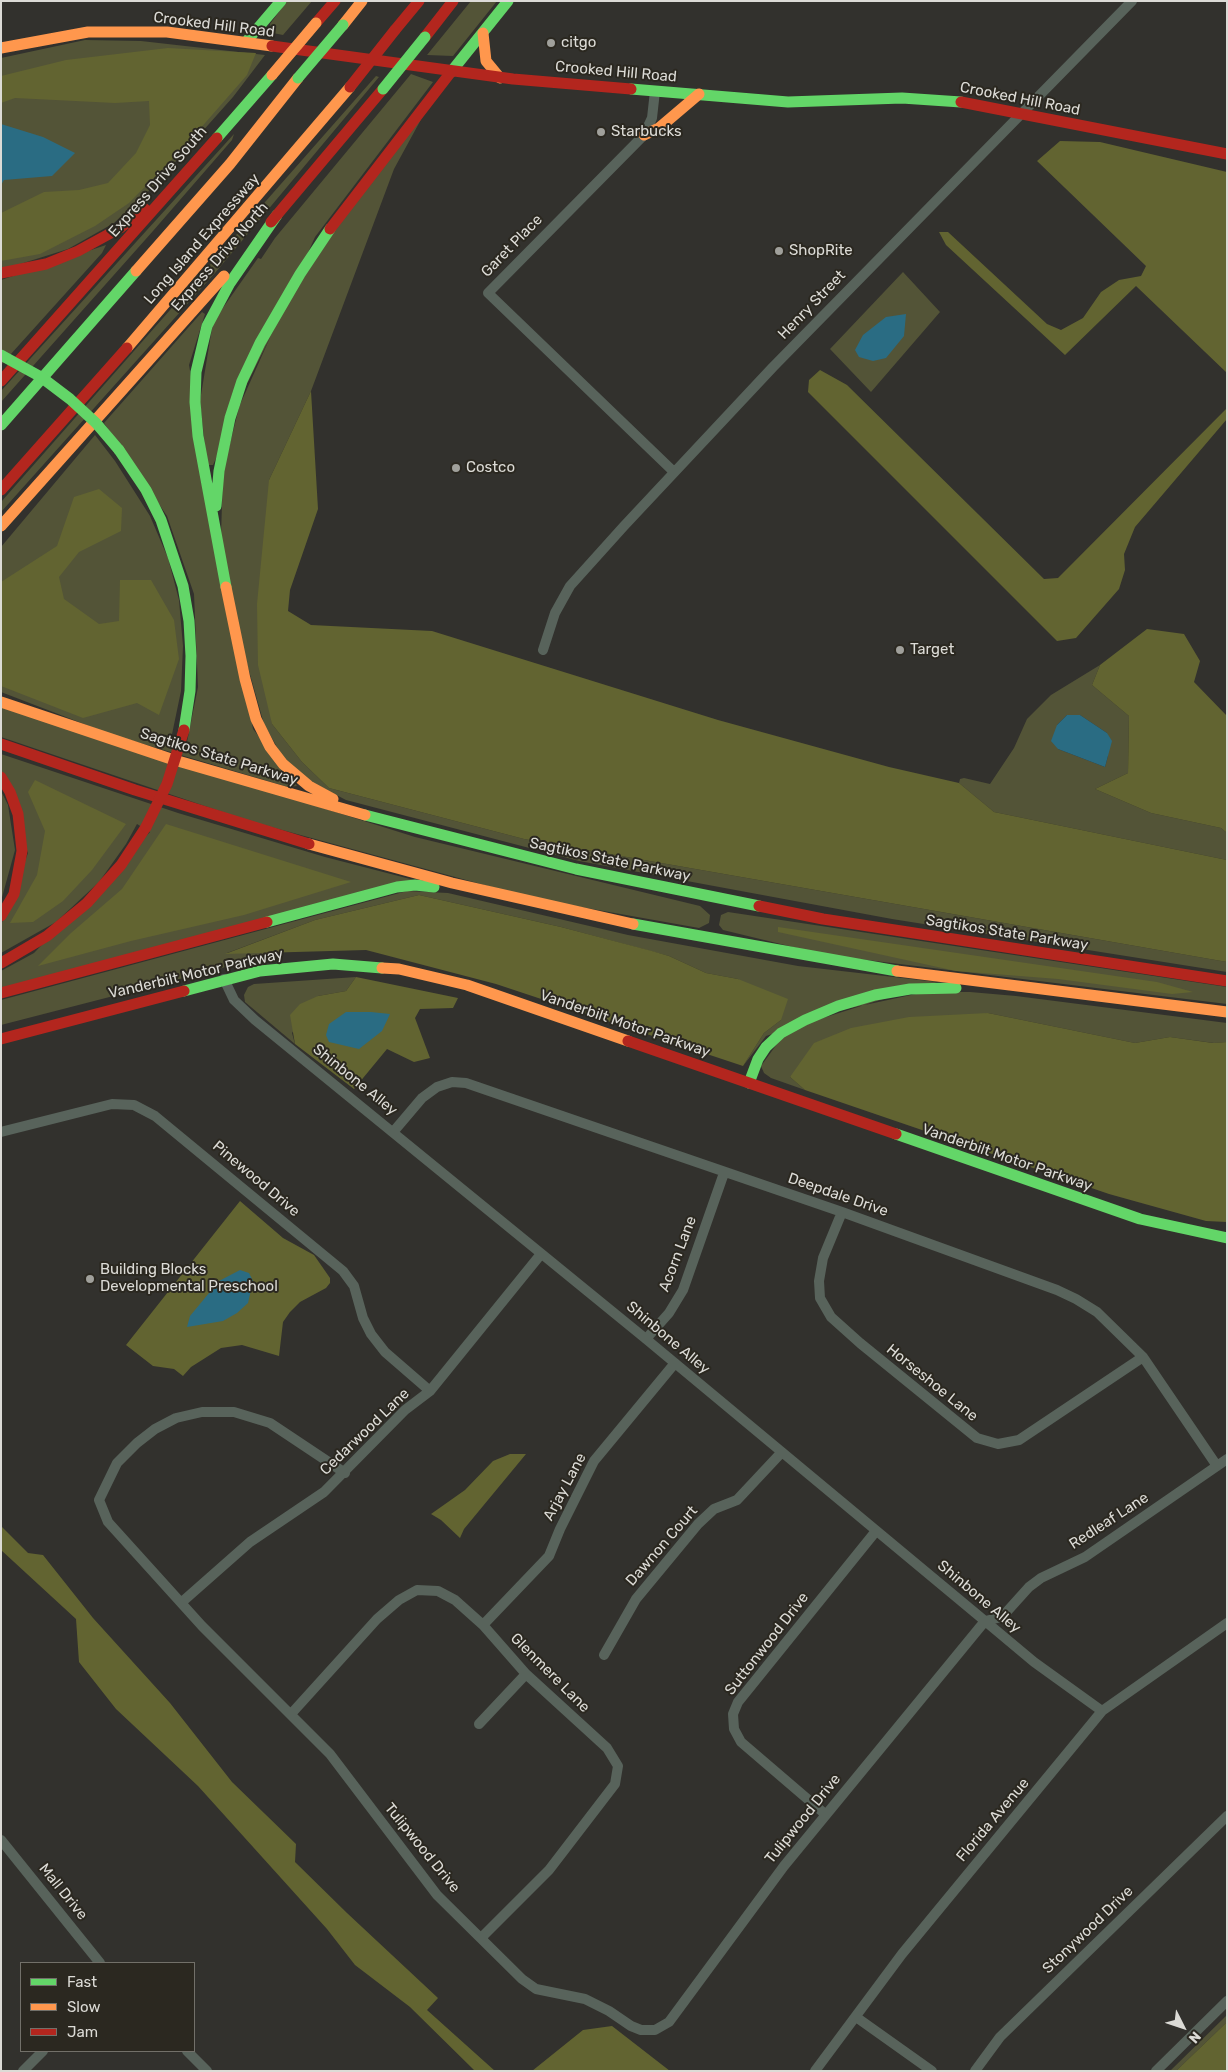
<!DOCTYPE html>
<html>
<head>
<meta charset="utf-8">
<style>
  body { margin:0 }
  #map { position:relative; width:1228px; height:2072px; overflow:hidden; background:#32312d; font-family:Rubik,sans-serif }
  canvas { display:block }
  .frame { position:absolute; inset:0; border:2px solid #dcdbd6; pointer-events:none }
  .legend { position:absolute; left:20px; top:1962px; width:175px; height:90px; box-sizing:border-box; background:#2b2820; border:1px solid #727069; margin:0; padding:6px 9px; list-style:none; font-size:15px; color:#dcdbd6 }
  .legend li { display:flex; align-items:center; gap:10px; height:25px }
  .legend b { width:25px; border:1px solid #727069 }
  .north { position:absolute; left:1158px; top:2002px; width:50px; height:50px; -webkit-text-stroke:4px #2b2820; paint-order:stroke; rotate:131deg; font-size:14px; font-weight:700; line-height:20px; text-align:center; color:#dcdbd6 }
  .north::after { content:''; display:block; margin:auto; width:18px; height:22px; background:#dcdbd6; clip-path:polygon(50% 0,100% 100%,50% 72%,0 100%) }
</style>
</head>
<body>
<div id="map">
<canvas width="1228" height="2072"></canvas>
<div class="frame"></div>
<ul class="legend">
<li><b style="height:6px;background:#63d668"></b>Fast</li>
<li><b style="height:6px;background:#ff974d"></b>Slow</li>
<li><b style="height:6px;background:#b3261e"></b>Jam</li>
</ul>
<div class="north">N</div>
</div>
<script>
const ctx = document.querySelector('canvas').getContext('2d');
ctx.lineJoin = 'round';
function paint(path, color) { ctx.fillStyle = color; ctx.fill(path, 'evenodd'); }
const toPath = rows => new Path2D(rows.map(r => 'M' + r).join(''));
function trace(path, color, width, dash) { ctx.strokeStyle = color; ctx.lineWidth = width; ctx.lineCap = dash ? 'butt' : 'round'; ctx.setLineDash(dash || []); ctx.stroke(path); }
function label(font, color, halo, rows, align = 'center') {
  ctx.font = font + ' Rubik,sans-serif'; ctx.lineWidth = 4; ctx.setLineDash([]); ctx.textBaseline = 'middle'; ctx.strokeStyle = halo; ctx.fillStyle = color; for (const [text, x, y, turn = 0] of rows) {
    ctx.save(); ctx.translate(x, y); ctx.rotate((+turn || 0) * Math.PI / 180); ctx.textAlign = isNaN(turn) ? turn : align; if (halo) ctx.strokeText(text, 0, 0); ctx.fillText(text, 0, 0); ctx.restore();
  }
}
const green = toPath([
  [287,1,312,1,283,35,273,33,270,24],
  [471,1,497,1,453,56,427,55],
  [85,40,141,41,265,55,233,97,152,188,114,223,68,249,1,270,1,58],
  [411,74,433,82,315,237,213,465,207,465,200,401,213,322,258,258,261,259,275,238],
  [376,76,379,77,215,273,1,512,1,502],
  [424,114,394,169,311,391,269,480,272,724,302,762,329,788,524,839,1227,962,1227,972,892,919,579,861,346,800,313,783,286,763,264,724,238,632,221,536,223,471,243,392,289,299,356,199],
  [234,134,232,140,153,231,1,402,1,391],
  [106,245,102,253,1,365,1,280],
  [903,272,940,312,871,392,830,349],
  [202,312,205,314,189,365,253,729,297,786,288,787,110,734,1,692,1,547,95,435,115,461,150,516,168,558,179,600,183,646,181,691,171,739,187,742,198,687,194,594,167,516,104,423],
  [1100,665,1092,685,1129,716,1128,773,1095,789,1151,813,1221,828,1227,833,1227,860,994,812,959,783,960,779,964,778,990,784,1014,748,1027,719,1051,695],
  [1067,715,1080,715,1107,733,1108,756,1105,767,1058,749,1057,725],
  [1,707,415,837,700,906,710,915,709,923,699,928,536,899,249,821,1,737],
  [1,754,178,813,325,857,418,881,1,988,1,971,34,953,150,832,137,824,126,844,99,882,56,922,1,953,1,925,28,853,1,775],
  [1,791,8,805,15,850,1,901],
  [407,891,448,893,628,935,798,966,937,982,766,1036,743,1066,764,1033,781,1020,738,979,706,973,669,956,561,927,419,895,315,920,227,953,284,952,1,1025,1,1000],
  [728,912,1227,987,1227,1004,826,955,723,930,719,925,721,915],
  [356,977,346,991,318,996,292,1033,295,1044,245,1002,244,995,248,987,254,984],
  [925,992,970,992,1016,996,1227,1023,1227,1042,1214,1043,1170,1037,1135,1043,988,1013,790,1077,805,1090,771,1078,764,1073,761,1066,782,1037,832,1012],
  [1227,2015,1227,2022,1176,2071,1170,2071]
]);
const forest = toPath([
  [168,48,256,53,247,75,185,146,129,203,95,226,40,254,1,261,1,213,44,192,79,190,108,183,136,153,150,125,149,101,115,103,15,98,1,103,1,76,66,60],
  [1060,141,1100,142,1227,172,1227,373,1136,286,1065,355,946,245,939,232,948,232,1047,324,1061,330,1083,318,1101,292,1119,280,1141,276,1146,266,1037,161],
  [820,370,847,385,1044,579,1058,578,1227,408,1227,419,1135,527,1124,554,1125,570,1119,589,1076,638,1057,641,808,392,809,380],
  [311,391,318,509,290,590,288,611,311,625,432,631,718,720,889,767,959,783,994,812,1227,860,1227,962,524,839,329,788,302,762,272,724,258,665,257,604,269,480],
  [99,489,122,508,121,531,79,552,59,577,64,599,99,624,119,621,120,580,151,580,174,620,179,659,159,715,137,703,83,718,1,686,1,582,57,546,74,497],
  [1147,629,1184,634,1200,661,1194,682,1227,716,1227,833,1221,828,1151,813,1095,789,1128,773,1129,716,1092,685,1100,665],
  [35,780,126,824,92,870,63,901,33,922,10,923,37,875,45,831,28,792],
  [166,824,351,882,244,915,131,941,38,966,71,933,122,889],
  [419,895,561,927,652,951,669,956,706,973,738,979,788,999,781,1020,764,1033,743,1066,496,984,366,950,225,954,315,920],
  [778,927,1157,982,1193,992,1172,994,1058,979,956,971,778,932],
  [356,977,458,998,453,1008,420,1009,415,1018,430,1058,414,1062,387,1049,354,1089,295,1044,290,1015,300,1004,318,996,346,991],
  [988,1013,1135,1043,1170,1037,1213,1043,1227,1042,1227,1222,1206,1221,1109,1194,805,1090,790,1077,814,1043,851,1028,909,1017],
  [240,1201,283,1238,314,1255,330,1278,330,1283,326,1288,300,1302,290,1312,283,1322,279,1356,242,1345,221,1348,191,1367,183,1376,174,1369,153,1366,126,1345],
  [510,1454,526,1454,464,1529,460,1538,441,1520,431,1514,465,1490,493,1461],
  [1,1526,28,1553,43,1555,93,1618,170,1703,232,1782,296,1844,295,1862,347,1913,438,1998,427,2010,495,2071,475,2071,410,2007,355,1965,327,1929,198,1786,116,1709,79,1662,76,1619,1,1550],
  [1227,2022,1227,2071,1176,2071],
  [612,2026,670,2071,532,2071,583,2030]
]);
const water = toPath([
  [1,124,43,137,75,153,52,176,4,180,1,185],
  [906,314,904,336,886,358,873,361,859,357,855,350,863,335,886,317],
  [1067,715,1080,715,1107,733,1112,741,1105,767,1058,749,1051,741,1057,725],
  [346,1012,371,1012,390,1014,382,1031,359,1049,329,1042,326,1035,329,1024],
  [240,1270,249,1273,253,1281,248,1303,237,1313,223,1321,187,1327,190,1316,219,1281]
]);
const street = toPath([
  [655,91,652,118,644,135,488,293,674,472],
  [543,650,555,613,570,586,624,526,773,367,1132,1],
  [224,979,234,1000,255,1020,646,1339,985,1621,1034,1662,1102,1711],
  [394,1131,422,1098,437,1087,452,1082,466,1083,842,1212,1057,1290,1076,1299,1097,1312,1143,1357,1217,1466],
  [1,1132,112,1104,134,1105,155,1116,343,1271,354,1286,363,1318,371,1334,385,1352,430,1391],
  [842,1212,823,1258,819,1281,820,1298,831,1317,860,1343,977,1438,998,1444,1019,1440,1143,1357],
  [646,1339,669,1313,683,1290,724,1173],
  [345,1473,270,1423,234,1412,202,1412,176,1418,155,1429,137,1443,117,1463,99,1500,108,1522,202,1626,330,1754,437,1895,522,1979,536,1989,585,1999,609,2011,631,2026,641,2030,655,2030,669,2022,784,1866,985,1621,1002,1617,1029,1587,1041,1578,1085,1557,1227,1459],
  [182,1602,250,1542,324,1492,405,1410,430,1391,541,1254],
  [483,1625,549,1556,560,1529,594,1461,675,1363],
  [604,1655,636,1599,698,1524,714,1509,737,1500,781,1453],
  [291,1714,377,1619,399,1600,417,1590,438,1591,455,1600,483,1625,526,1674,607,1748,618,1766,615,1784,549,1870,481,1938],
  [479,1724,526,1674],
  [825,1814,741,1742,734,1729,733,1714,738,1702,876,1531],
  [1,1840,100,1963],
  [856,2017,932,2071],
  [187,2051,207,2071],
  [23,2071,43,2051],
  [815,2071,902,1954,1102,1711,1227,1623],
  [975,2071,1000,2037,1227,1816],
  [1156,2071,1227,2001]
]);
const fast = toPath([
  [246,42,281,1],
  [451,72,508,1],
  [631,89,788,102,902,98,961,102],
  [217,138,272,75],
  [1,425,136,271],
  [119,450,146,490,161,520,183,586,189,621,191,656,190,691,184,730],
  [216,506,219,471,230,418,242,381,260,343,300,274,330,229],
  [226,587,198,436,195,402,196,372,207,326,230,283,277,215],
  [365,815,576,869,759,906],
  [267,922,397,887,415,885,434,887],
  [633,924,897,971],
  [184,991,260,971,333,964,382,968],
  [749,1083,758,1059,766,1047,781,1033,805,1020,838,1006,875,995,910,989,956,988],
  [896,1134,1140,1219,1227,1238]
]);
const slow = toPath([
  [343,25,362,1],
  [483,33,486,61,500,78],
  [1,48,88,32,167,32,272,46],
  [644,135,659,128,699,94],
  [136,271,230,164,298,78],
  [127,348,350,87],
  [1,526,224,276],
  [226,587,245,679,256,719,270,747,283,764,309,786,333,799],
  [1,702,171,759,365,815],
  [309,844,452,883,633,924],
  [382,968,399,969,467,985,628,1041],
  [897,971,1227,1012]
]);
const jam = toPath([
  [316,23,335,1],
  [395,30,419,1],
  [425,37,453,1],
  [272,46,513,79,631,89],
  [961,102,1227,154],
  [271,222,383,89],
  [330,229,451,72],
  [1,273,46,264,78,251,120,228,145,209],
  [1,381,217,138],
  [1,490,127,348],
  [1,744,135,790,309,844],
  [1,777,10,792,18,814,22,851,14,894,1,916],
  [759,906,823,919,1227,981],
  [1,963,47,936,87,903,121,865,146,827],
  [1,993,267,922],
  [1,1039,184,991],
  [628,1041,896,1134]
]);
const fastBridge = toPath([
  [298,78,343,25],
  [383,89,425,37],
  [1,355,41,377,70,399,96,423,119,450]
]);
const slowBridge = toPath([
  [272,75,316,23]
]);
const jamBridge = toPath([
  [350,87,395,30],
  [146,827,167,784,184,730]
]);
const markers = [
  [551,43,5,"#a0a09b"],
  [601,132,5,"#a0a09b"],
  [779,251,5,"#a0a09b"],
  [456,468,5,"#a0a09b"],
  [900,650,5,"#a0a09b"],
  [90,1279,5,"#a0a09b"]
];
const streetNames = [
  ["Crooked Hill Road",214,25,7],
  ["Crooked Hill Road",616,72,5],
  ["Crooked Hill Road",1020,99,11],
  ["Express Drive South",158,182,-49],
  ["Long Island Expressway",202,239,-49],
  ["Garet Place",512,246,-46],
  ["Express Drive North",220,257,-49],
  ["Henry Street",812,305,-46],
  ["Sagtikos State Parkway",219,757,17],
  ["Sagtikos State Parkway",610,860,12],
  ["Sagtikos State Parkway",1007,933,9],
  ["Vanderbilt Motor Parkway",196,974,-13],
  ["Vanderbilt Motor Parkway",625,1024,19],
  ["Shinbone Alley",355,1080,39],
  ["Vanderbilt Motor Parkway",1007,1158,19],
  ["Pinewood Drive",256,1179,40],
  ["Deepdale Drive",838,1195,19],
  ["Acorn Lane",678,1254,-69],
  ["Shinbone Alley",668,1338,40],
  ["Horseshoe Lane",932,1383,39],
  ["Cedarwood Lane",365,1432,-44],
  ["Arjay Lane",565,1487,-62],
  ["Redleaf Lane",1109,1521,-33],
  ["Dawnon Court",662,1546,-49],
  ["Shinbone Alley",979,1597,40],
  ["Suttonwood Drive",767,1644,-52],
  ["Glenmere Lane",550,1673,45],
  ["Tulipwood Drive",803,1819,-51],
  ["Florida Avenue",993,1820,-50],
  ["Tulipwood Drive",422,1848,51],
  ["Mall Drive",63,1892,51],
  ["Stonywood Drive",1088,1930,-44]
];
const poiNames = [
  ["citgo",561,43],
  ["Starbucks",611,132],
  ["ShopRite",789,251],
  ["Costco",466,468],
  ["Target",910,650],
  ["Building Blocks",100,1270],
  ["Developmental Preschool",100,1287]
];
paint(green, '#535437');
paint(forest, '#626431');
paint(water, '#2a6c83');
trace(street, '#58635b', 10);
trace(fast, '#63d668', 11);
trace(slow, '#ff974d', 11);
trace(jam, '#b3261e', 11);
trace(fastBridge, '#63d668', 11);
trace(slowBridge, '#ff974d', 11);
trace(jamBridge, '#b3261e', 11);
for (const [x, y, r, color] of markers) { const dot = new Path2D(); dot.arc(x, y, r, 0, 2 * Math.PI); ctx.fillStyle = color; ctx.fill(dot); trace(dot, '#2b2820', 2); }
label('15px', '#dcdbd6', '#2b2820', streetNames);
label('15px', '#dcdbd6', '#2b2820', poiNames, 'left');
</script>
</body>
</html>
